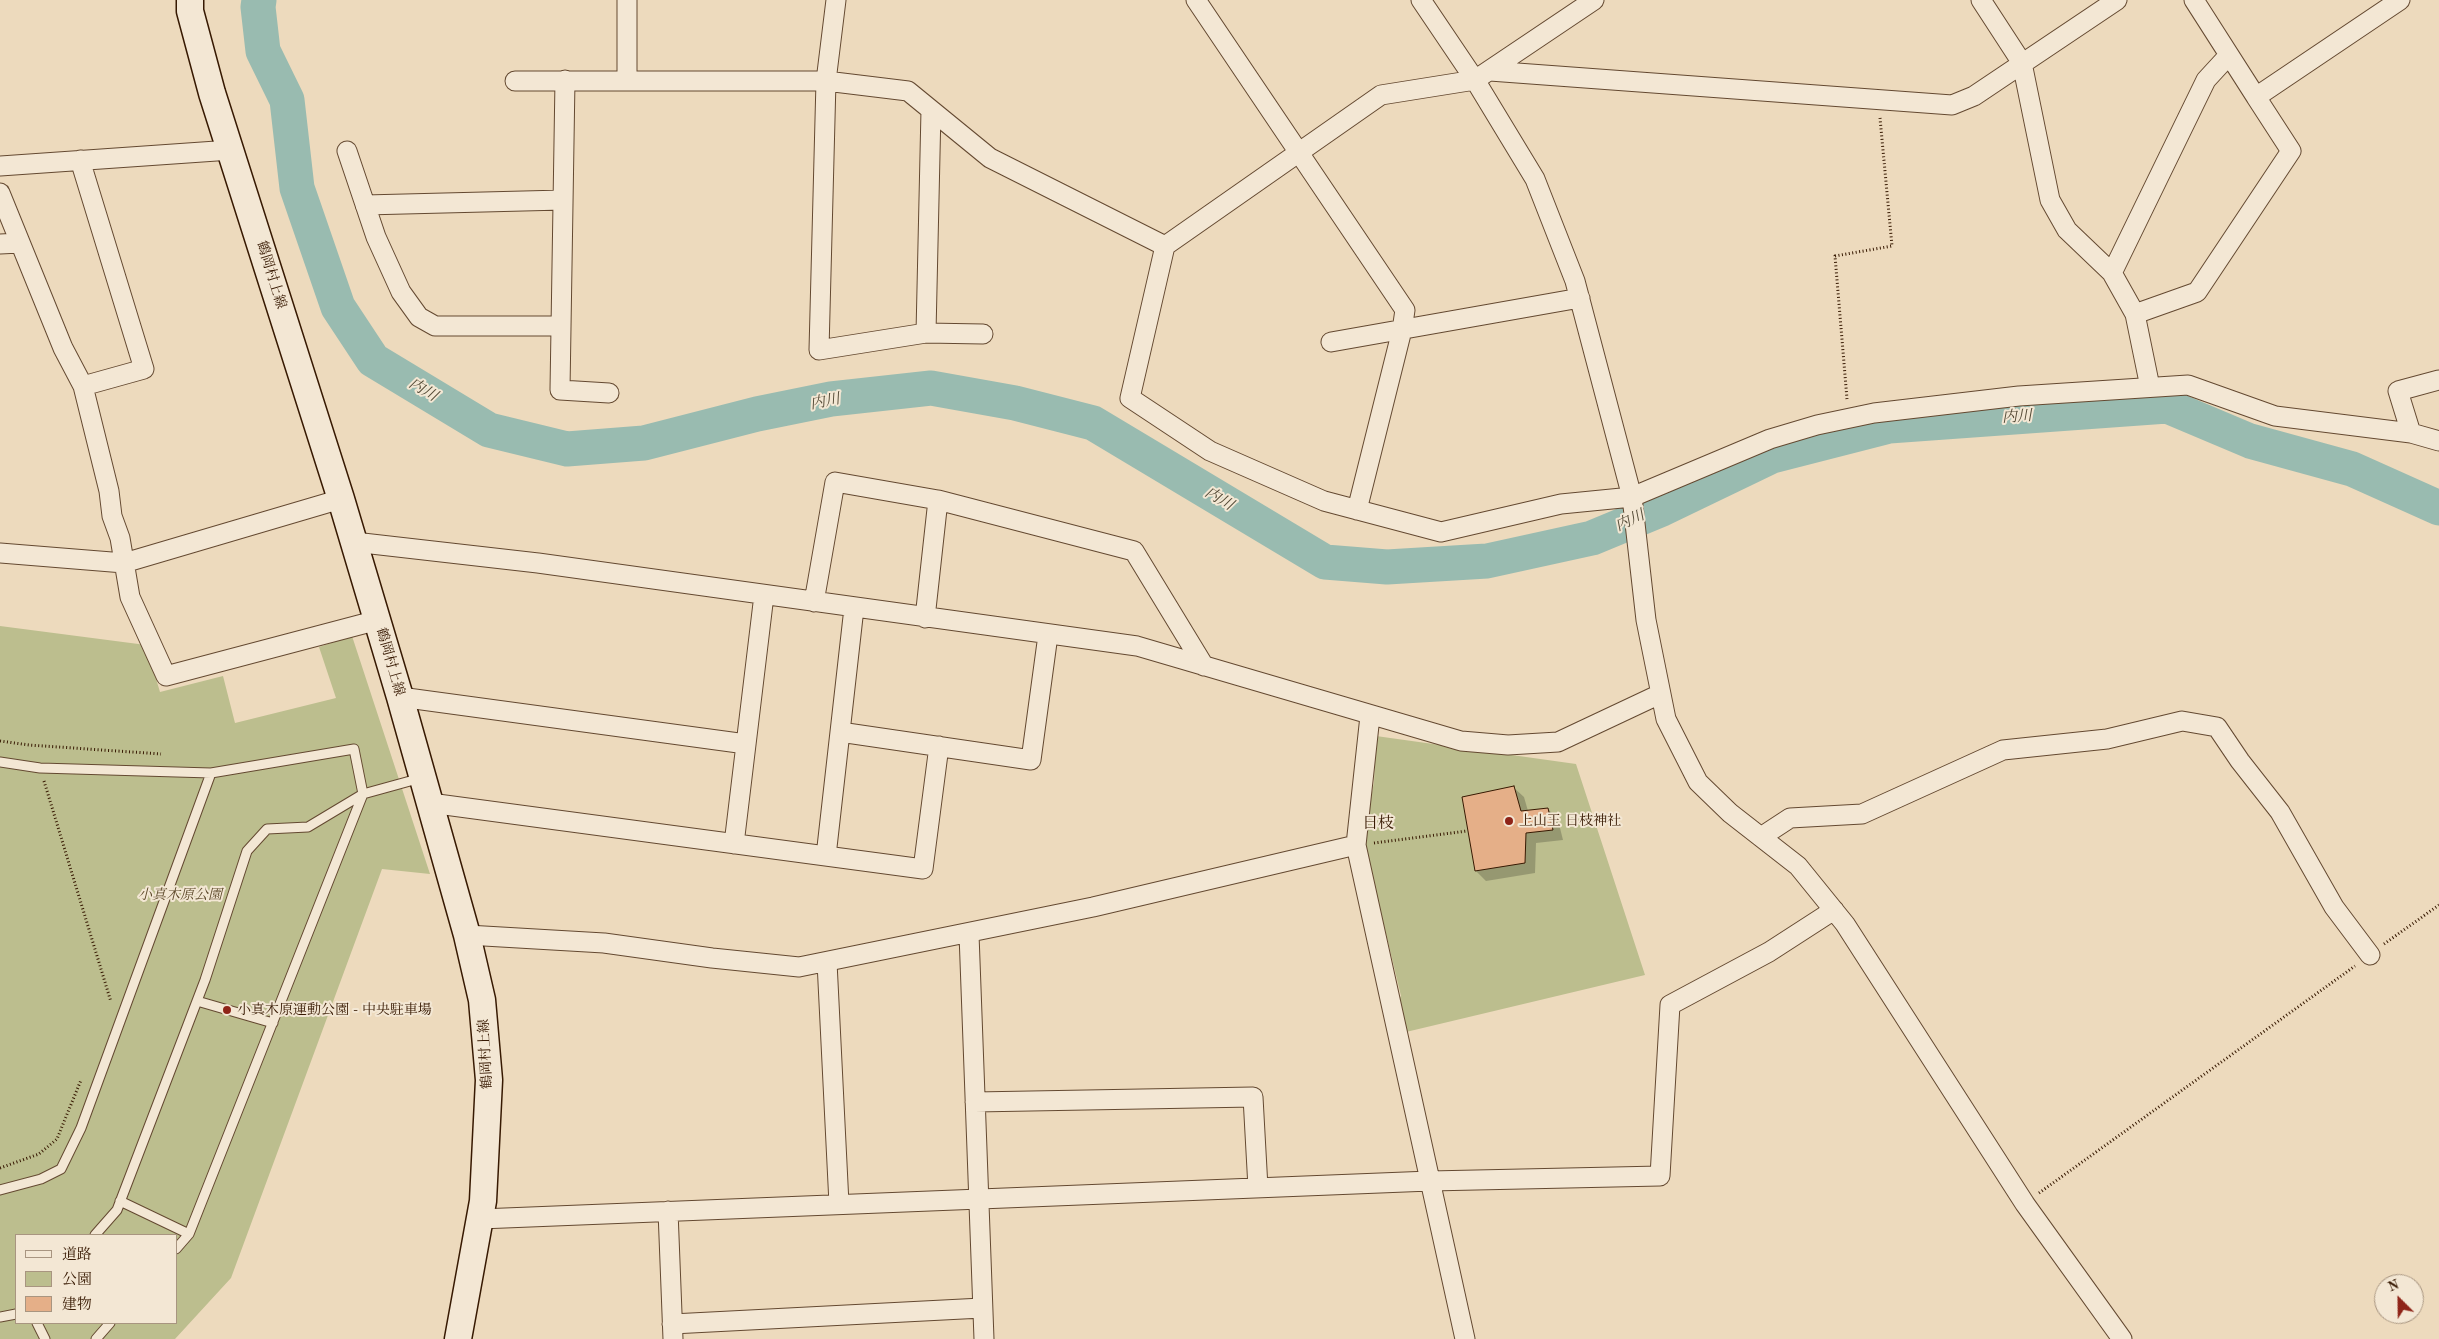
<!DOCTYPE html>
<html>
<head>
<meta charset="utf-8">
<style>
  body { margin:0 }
  #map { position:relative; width:2439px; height:1339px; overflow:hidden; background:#eddabd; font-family:"Old Standard TT","Noto Serif JP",serif }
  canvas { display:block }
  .legend { position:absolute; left:15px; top:1234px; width:162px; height:90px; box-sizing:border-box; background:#f3e7d4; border:1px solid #a89580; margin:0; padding:6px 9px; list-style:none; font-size:15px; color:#371902 }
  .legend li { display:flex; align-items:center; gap:10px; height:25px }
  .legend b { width:25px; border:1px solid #a89580 }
  .north { position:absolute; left:2374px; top:1274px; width:50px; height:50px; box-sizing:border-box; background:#f3e7d4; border:1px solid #a89580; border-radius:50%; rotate:337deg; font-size:14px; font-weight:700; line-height:20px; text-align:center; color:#371902 }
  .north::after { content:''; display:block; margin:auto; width:18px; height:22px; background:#8f2418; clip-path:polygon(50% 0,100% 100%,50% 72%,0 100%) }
</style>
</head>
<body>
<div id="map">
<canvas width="2439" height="1339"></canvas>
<ul class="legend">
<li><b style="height:6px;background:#f3e7d4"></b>道路</li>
<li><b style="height:14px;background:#bcbe8e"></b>公園</li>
<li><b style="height:14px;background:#e5af88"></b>建物</li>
</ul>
<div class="north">N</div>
</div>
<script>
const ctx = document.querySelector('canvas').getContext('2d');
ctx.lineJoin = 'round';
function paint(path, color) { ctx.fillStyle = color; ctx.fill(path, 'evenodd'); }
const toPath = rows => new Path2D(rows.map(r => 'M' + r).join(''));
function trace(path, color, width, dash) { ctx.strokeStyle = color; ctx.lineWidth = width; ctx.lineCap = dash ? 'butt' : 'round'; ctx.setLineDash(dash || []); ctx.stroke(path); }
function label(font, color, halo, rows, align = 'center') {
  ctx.font = font + ' "Old Standard TT","Noto Serif JP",serif'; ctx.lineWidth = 4; ctx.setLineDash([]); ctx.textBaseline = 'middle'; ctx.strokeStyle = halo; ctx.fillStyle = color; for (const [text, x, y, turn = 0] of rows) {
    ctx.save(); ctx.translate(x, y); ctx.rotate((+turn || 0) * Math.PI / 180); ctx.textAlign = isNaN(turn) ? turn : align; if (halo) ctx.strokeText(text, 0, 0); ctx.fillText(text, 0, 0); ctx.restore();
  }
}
const green = toPath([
  [0,626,146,645,160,692,223,676,235,723,336,698,319,647,352,636,430,874,382,869,231,1278,175,1339,0,1339],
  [16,1235,176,1235,176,1323,16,1323],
  [1376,736,1576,764,1645,975,1406,1032,1398,1001,1401,996,1363,838,1374,782]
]);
const shadow = toPath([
  [1513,787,1524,797,1528,811,1548,809,1558,820,1563,840,1536,843,1535,873,1486,881,1476,871]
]);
const river = toPath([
  [259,0,258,7,263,51,287,100,297,188,338,307,373,360,489,430,567,449,644,443,757,414,831,399,931,388,1015,403,1093,423,1325,562,1387,567,1487,561,1592,538,1662,509,1772,456,1889,426,2167,406,2250,441,2352,469,2439,508]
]);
const building = toPath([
  [1514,786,1521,811,1548,808,1553,830,1526,833,1525,863,1475,871,1462,797,1514,786]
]);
const path = toPath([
  [1847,399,1835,256,1892,246,1880,118],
  [0,741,29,745,161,754],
  [44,781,111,1002],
  [1374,843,1467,831],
  [2384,944,2439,905],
  [0,1168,39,1154,57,1139,81,1080],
  [2039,1193,2355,966]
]);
const service = toPath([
  [0,762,40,768,211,773,354,749,363,794,421,778],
  [197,1001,273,1023],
  [0,1190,41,1179,61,1169,81,1128,211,773],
  [120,1201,189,1234],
  [95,1235,117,1210,205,980,247,851,267,829,308,827,363,794],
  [176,1249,189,1234,363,794],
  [0,1317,16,1314],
  [37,1323,45,1339],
  [96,1339,110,1323]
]);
const minor = toPath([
  [836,0,826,81,819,350,926,333,983,334],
  [1196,0,1405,310,1402,330,1357,510],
  [1421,0,1475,80,1535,179,1575,281,1632,497,1646,620,1666,719,1698,782,1730,813,1798,866,1845,924,2025,1204,2122,1339],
  [1594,0,1475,80,1381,95,1165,246,1130,398,1210,451,1324,501,1441,532,1561,504,1632,497,1770,439,1817,425,1874,413,2019,396,2188,385,2275,416,2411,433,2439,441],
  [1981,0,2022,63,2050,200,2067,230,2112,273,2135,314,2150,387],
  [2194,0,2256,97,2400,0],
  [1490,71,1952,105,1974,96,2117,0],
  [627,79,627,0],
  [565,80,560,390,609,393],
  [515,81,826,81,908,91,990,158,1165,246],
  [347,151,376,237,401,292,419,317,435,326,561,326],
  [80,160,144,369,83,386],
  [0,166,231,150],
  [0,193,63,348,83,386,109,491,112,516,120,538,130,597,166,676,378,620],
  [365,205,563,200],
  [0,244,20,243],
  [2112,273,2206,80,2229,55],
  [2135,314,2197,292,2291,151,2256,97],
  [926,333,931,110],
  [1331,342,1580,298],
  [2411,433,2398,391,2439,380],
  [354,542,538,563,1137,646,1461,741,1508,745,1558,742,1660,694],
  [0,553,124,563,341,499],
  [814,602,835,482,938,500,1134,551,1204,666],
  [925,618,938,500],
  [400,697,746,744],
  [1370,716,1356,845,1465,1339],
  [840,732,1031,760,1048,635],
  [430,803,923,869,939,746],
  [1761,837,1790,818,1862,814,2003,750,2107,739,2182,721,2217,727,2240,761,2280,812,2334,907,2370,955],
  [734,844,764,595],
  [826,856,854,608],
  [969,934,984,1339],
  [467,935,604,943,712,958,799,967,1093,907,1356,845],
  [827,962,839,1204],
  [975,1102,1253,1097,1258,1188],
  [668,1211,673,1339],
  [480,1219,1430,1181,1660,1176,1670,1005,1769,952,1834,910],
  [672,1324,982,1308]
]);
const secondary = toPath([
  [190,0,190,11,212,93,341,499,400,697,467,935,482,1000,489,1080,483,1201,458,1339]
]);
const markers = [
  [1509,821,5,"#8f2418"],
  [227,1010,5,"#8f2418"]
];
const streetNames = [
  ["鶴岡村上線",271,275,73],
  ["鶴岡村上線",390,662,74],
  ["鶴岡村上線",486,1054,-93]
];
const poiNames = [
  ["上山王 日枝神社",1519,821],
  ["小真木原運動公園 - 中央駐車場",237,1010]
];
const parkNames = [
  ["小真木原公園",180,895]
];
const waterNames = [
  ["内川",423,390,31],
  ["内川",825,402,-11],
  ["内川",2017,417,-4],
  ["内川",1219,499,31],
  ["内川",1630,521,-25]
];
const quarterNames = [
  ["日枝",1378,824]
];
paint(green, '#bcbe8e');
paint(shadow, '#0003');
trace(river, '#99bbb0', 35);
paint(building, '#e5af88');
trace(building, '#371902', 1);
trace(service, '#644931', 11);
trace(minor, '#644931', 21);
trace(secondary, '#371902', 29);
trace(path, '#371902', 3, [1, 2.5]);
trace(service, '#f3e7d4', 9);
trace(minor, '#f3e7d4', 19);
trace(secondary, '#f3e7d4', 26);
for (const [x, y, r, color] of markers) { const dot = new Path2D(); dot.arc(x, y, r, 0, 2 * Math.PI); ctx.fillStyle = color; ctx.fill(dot); trace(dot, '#f3e7d4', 2); }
label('14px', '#371902', '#f3e7d4', streetNames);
label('14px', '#371902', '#f3e7d4', poiNames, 'left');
label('italic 14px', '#5f4b2c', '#f3e7d4', parkNames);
label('italic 15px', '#544a36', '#f3e7d4', waterNames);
label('16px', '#371902', '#f3e7d4', quarterNames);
</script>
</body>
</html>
